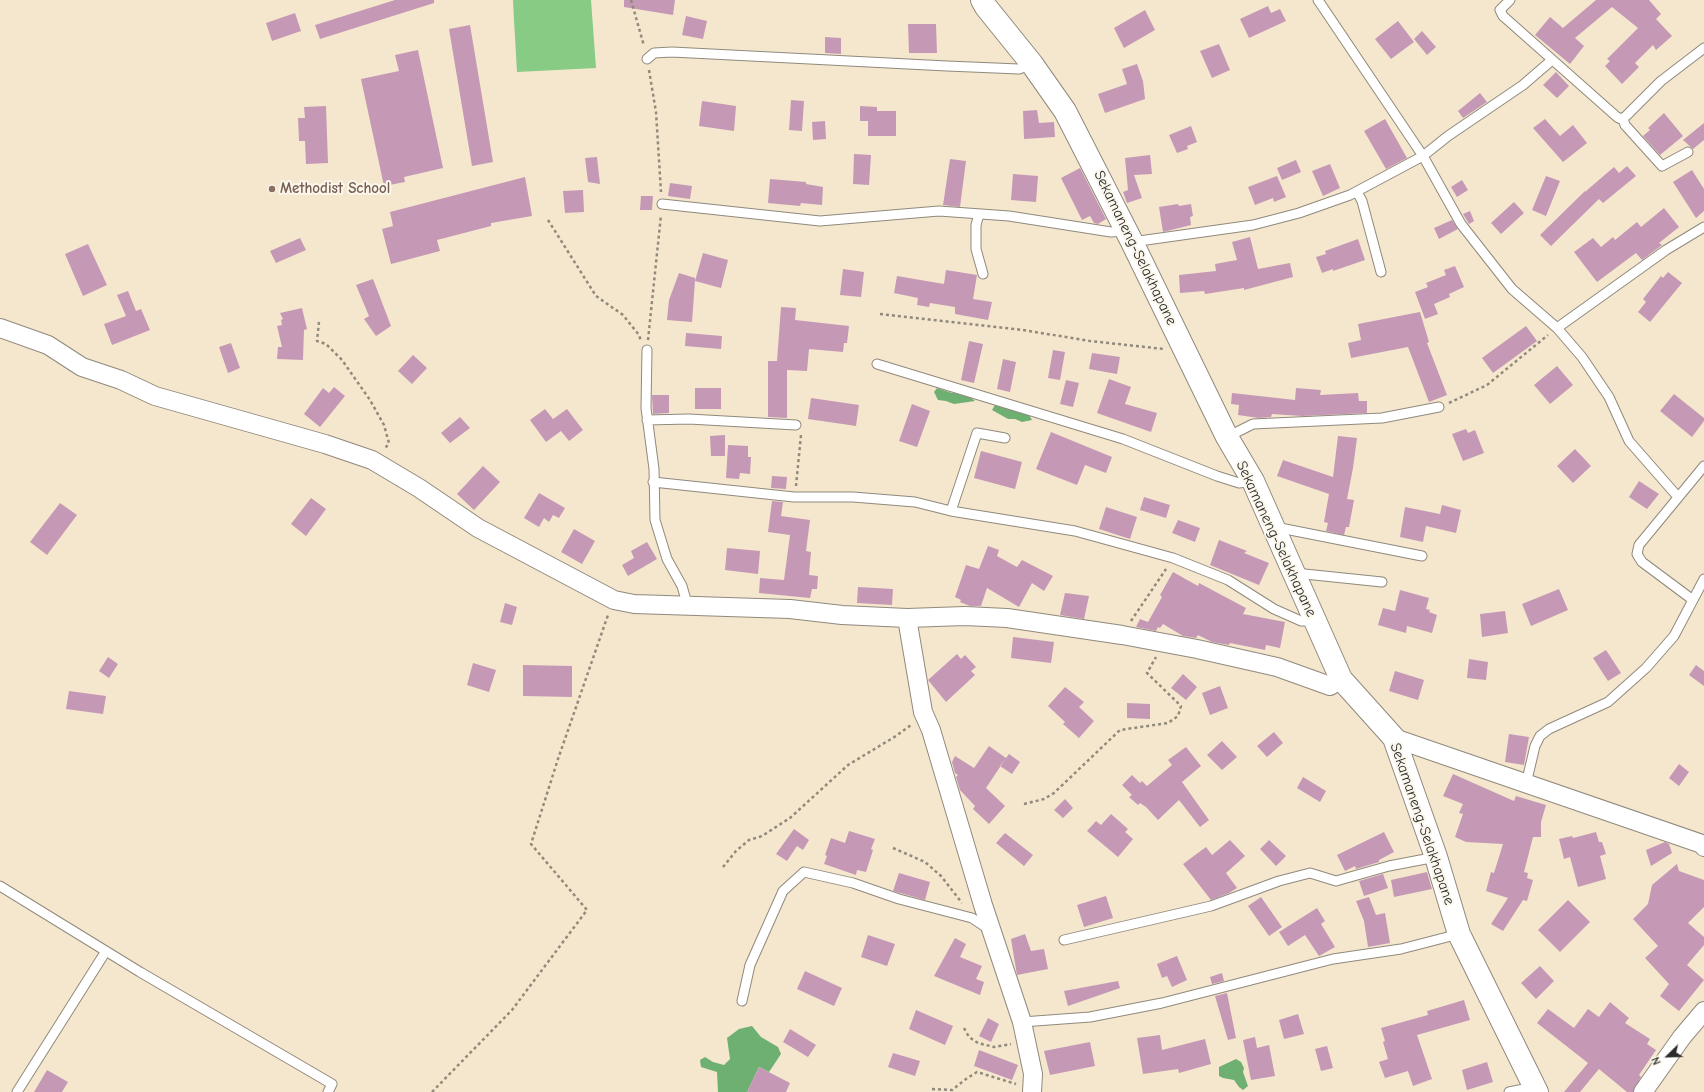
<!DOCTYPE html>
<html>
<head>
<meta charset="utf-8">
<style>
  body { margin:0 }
  #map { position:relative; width:1704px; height:1092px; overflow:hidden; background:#f5e7ce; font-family:"Comic Neue",sans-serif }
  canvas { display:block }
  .north { position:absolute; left:1648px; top:1036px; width:40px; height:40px; -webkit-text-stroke:3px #fbf7ec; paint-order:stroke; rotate:247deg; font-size:11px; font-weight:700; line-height:16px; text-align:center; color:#2b2b2b }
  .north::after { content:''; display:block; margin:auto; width:14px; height:18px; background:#2b2b2b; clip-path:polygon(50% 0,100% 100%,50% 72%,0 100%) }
</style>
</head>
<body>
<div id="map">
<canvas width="1704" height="1092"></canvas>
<div class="north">N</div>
</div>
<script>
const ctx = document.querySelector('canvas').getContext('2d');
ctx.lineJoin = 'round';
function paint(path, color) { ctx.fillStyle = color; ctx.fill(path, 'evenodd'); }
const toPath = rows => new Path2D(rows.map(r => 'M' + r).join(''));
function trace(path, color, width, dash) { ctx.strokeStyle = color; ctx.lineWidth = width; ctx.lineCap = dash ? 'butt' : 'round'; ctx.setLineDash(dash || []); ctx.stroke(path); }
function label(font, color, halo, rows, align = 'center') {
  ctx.font = font + ' "Comic Neue",sans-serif'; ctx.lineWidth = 4; ctx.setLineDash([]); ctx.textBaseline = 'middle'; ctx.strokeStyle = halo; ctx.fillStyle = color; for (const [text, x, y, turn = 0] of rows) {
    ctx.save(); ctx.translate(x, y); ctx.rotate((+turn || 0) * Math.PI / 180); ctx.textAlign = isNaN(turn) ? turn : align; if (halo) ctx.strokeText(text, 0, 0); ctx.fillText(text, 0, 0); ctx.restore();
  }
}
const green = toPath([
  [513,0,591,0,596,68,517,72,514,20,572,17,514,20]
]);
const forest = toPath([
  [937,388,952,393,958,392,970,397,975,401,954,404,946,401,938,400,934,392],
  [1002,404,1028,413,1032,420,1022,422,1015,419,1008,419,992,410,995,405],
  [752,1026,761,1037,778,1047,781,1054,769,1072,759,1067,747,1092,718,1092,717,1072,701,1067,700,1060,705,1057,713,1062,724,1065,730,1059,727,1038,739,1029],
  [1236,1059,1241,1062,1244,1068,1243,1072,1248,1086,1243,1090,1239,1087,1234,1080,1223,1078,1219,1076,1219,1067]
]);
const building = toPath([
  [395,0,434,0,434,3,320,39,315,25],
  [624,0,675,0,673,15,624,7],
  [1596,0,1649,0,1661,14,1656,19,1672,36,1656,50,1653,45,1635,63,1639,67,1622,84,1605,66,1610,61,1607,59,1638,28,1612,7,1575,38,1584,46,1570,64,1535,35,1550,17,1563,28],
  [1268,6,1271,13,1280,9,1286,21,1249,38,1240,19],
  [1145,10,1155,30,1124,48,1114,28],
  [295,13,301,31,272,41,266,23],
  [686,16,707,21,703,39,682,35],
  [1398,21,1414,42,1391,59,1375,39],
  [908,24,936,24,937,53,909,53],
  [470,25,493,162,472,166,449,29],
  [1422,31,1436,47,1427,55,1414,39],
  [825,37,841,38,841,54,825,53],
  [1219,44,1230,70,1212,78,1200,51],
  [418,50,443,168,404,177,405,182,384,186,361,79,399,71,395,55],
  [1137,64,1143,81,1145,99,1105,113,1098,94,1127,84,1122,69],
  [1556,72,1569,86,1557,98,1543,85],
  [1480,93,1487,102,1463,118,1458,111],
  [791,100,804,101,802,131,789,130],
  [702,101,736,106,734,131,699,126],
  [326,106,328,163,306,164,305,141,299,141,298,118,305,118,304,107],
  [860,106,877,107,877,111,896,111,896,136,868,136,868,121,860,121],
  [1037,110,1039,123,1054,122,1055,137,1024,139,1023,111],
  [1664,113,1683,136,1660,155,1643,136,1650,130,1648,128],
  [1385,119,1407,158,1386,169,1364,131],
  [1545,119,1560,136,1573,125,1587,143,1563,162,1533,128],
  [825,121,826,139,813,140,812,122],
  [1704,123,1704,140,1693,149,1683,140],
  [1191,126,1197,142,1187,146,1188,149,1177,153,1169,135],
  [854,154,871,155,869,185,853,184],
  [1150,155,1152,174,1134,175,1142,198,1127,203,1123,192,1128,190,1125,158],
  [597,157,600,184,588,182,585,158],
  [950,159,966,161,960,207,943,205],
  [1296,160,1301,172,1282,180,1277,168],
  [1330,164,1340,188,1323,196,1312,171],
  [1627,166,1636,176,1603,203,1599,199,1551,246,1540,235,1585,191,1587,192,1586,191,1614,167,1619,173],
  [1080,168,1106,219,1098,224,1094,223,1090,216,1082,220,1061,178],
  [1692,170,1704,189,1704,211,1696,218,1673,182],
  [1013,174,1038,176,1036,202,1011,200],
  [1277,176,1286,197,1274,202,1273,198,1255,205,1248,187],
  [1546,176,1560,181,1546,216,1532,210],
  [525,177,532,216,491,223,491,226,437,240,440,251,391,264,382,229,393,226,390,212],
  [770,179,806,182,806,184,823,187,822,205,801,203,800,206,768,203],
  [1462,180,1468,190,1457,197,1451,187],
  [670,183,692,186,690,199,668,196],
  [583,190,584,212,565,213,563,191],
  [641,196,653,196,652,210,640,210],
  [1514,202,1524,213,1501,234,1491,223],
  [1178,204,1179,206,1191,204,1193,216,1190,217,1191,225,1163,232,1159,207],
  [1664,208,1679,227,1659,243,1662,245,1642,260,1636,253,1597,282,1574,252,1593,238,1601,247,1613,237,1615,240,1637,222,1641,227],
  [1470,211,1474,221,1469,224,1463,214],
  [1452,220,1458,229,1439,239,1434,228],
  [1250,237,1258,269,1290,263,1293,277,1244,290,1244,288,1205,294,1204,291,1180,293,1179,275,1216,271,1215,264,1237,260,1232,242],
  [300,238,306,250,276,263,270,251],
  [1358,239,1365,260,1333,271,1333,269,1322,273,1316,257,1326,254,1325,251],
  [88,244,107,285,83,296,65,254],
  [703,253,728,260,721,288,695,281,692,322,667,320,669,300,679,273,695,278,695,281],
  [1455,266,1464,287,1449,294,1450,297,1434,304,1438,314,1425,319,1415,292,1428,287,1426,283,1446,275,1444,270],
  [843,269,864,272,861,297,840,295],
  [946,270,977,275,973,299,992,302,988,320,955,314,955,307,930,303,929,307,917,305,918,298,894,293,897,276,944,284],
  [1668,272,1682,283,1650,322,1638,312,1646,302,1643,299,1661,276,1663,278],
  [373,279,391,326,376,336,364,319,369,316,356,285],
  [128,291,136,311,141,309,150,330,112,345,104,324,126,316,117,295],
  [781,307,796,308,795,320,849,326,847,343,844,343,843,352,809,349,807,371,787,370,787,418,768,417,768,361,777,361],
  [302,308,307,329,304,330,303,360,277,359,278,347,282,347,277,326,282,325,281,320,283,319,280,313],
  [1420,312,1429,342,1427,343,1447,395,1429,402,1408,347,1351,358,1348,343,1361,340,1358,324],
  [1526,326,1537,341,1493,373,1482,358],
  [686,333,722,336,721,349,685,346],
  [969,341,983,344,974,383,961,380],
  [231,343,240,368,228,373,219,347],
  [1053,350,1065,352,1060,380,1048,378],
  [1092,353,1120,357,1117,374,1089,369],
  [413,355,427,368,412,384,398,371],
  [1003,359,1016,362,1010,392,997,389],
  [1557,366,1573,385,1550,404,1534,385],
  [1109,379,1131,387,1125,404,1157,413,1151,432,1097,413],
  [1066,380,1079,383,1073,407,1060,404],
  [334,387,345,396,320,427,304,414,323,388,329,393],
  [695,388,721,388,721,409,695,409],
  [1296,388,1321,390,1320,395,1358,393,1359,401,1367,401,1367,413,1302,416,1272,414,1271,417,1259,418,1238,415,1239,405,1231,404,1232,393,1295,400],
  [1674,394,1704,418,1704,421,1692,437,1660,411],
  [652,395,669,395,669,413,653,414],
  [811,398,859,405,856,426,808,419],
  [912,404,930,411,917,447,899,441],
  [545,409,553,419,567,409,583,430,569,441,561,431,546,442,530,420],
  [460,417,470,428,450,443,441,433],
  [1466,429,1468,433,1475,430,1484,453,1463,461,1452,434],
  [1051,432,1112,457,1106,473,1085,465,1077,485,1036,469],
  [725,435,725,456,711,456,710,436],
  [1338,436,1357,438,1353,468,1347,499,1354,500,1349,527,1346,527,1344,535,1326,531,1328,523,1324,522,1329,494,1277,476,1283,460,1333,477],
  [728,445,748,446,748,457,751,457,750,474,740,473,739,479,726,478],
  [1575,449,1591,466,1573,483,1557,466],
  [981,451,1022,462,1015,489,974,478],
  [483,466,500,482,474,510,457,494],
  [772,476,787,477,786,489,771,488],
  [1639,481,1659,494,1647,509,1629,497],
  [539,493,565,508,559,518,553,515,549,522,544,518,539,527,524,518],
  [1144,497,1170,505,1166,518,1140,510],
  [311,498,326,509,306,536,291,524],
  [772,501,783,502,781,516,810,520,806,551,811,552,809,575,818,576,817,589,812,589,810,598,759,593,760,578,784,580,790,535,768,532],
  [60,503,77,515,47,555,30,542],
  [1442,505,1461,510,1456,533,1426,526,1423,542,1400,537,1405,507,1440,514],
  [1106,507,1137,517,1130,539,1099,529],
  [1178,520,1200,528,1195,542,1172,533],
  [574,529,595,541,582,564,561,552],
  [1219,540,1247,551,1244,553,1269,563,1259,585,1210,565],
  [647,542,657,559,628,576,622,565,634,558,631,551],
  [988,546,999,550,997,556,1017,567,1022,560,1053,576,1044,591,1032,583,1019,607,987,588,981,606,970,606,960,602,961,600,955,597,966,565,979,569],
  [727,548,760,551,758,574,725,570],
  [1173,572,1198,586,1199,583,1246,608,1243,614,1285,622,1280,648,1266,645,1265,650,1230,643,1229,645,1212,642,1198,635,1196,638,1183,636,1163,624,1160,628,1158,627,1156,631,1136,627,1140,619,1148,622,1162,597,1160,595],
  [858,587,893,589,892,605,857,603],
  [1559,589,1568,610,1531,626,1522,604],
  [1400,590,1429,598,1426,609,1430,610,1429,612,1437,615,1432,633,1407,626,1406,633,1378,625,1383,608,1395,611],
  [1065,593,1089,596,1084,619,1060,615],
  [505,603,517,607,512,625,500,622],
  [1505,611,1508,633,1482,637,1480,614],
  [1013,637,1054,642,1051,663,1011,658],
  [1606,650,1621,673,1608,681,1593,658],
  [957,654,961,659,965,655,976,667,971,671,975,675,946,702,928,680],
  [108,657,118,664,109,678,99,671],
  [1469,659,1488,662,1486,680,1467,678],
  [473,663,496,670,489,692,467,685],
  [523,665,572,666,572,697,523,696],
  [1696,665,1704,671,1704,686,1689,675],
  [1395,671,1424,680,1418,700,1389,691],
  [1183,674,1197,687,1186,700,1171,688],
  [1220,686,1228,708,1210,715,1202,693],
  [1065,687,1084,702,1079,707,1094,721,1079,738,1063,724,1065,722,1048,706],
  [69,691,106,696,103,714,66,709],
  [1127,703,1150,704,1150,719,1127,718],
  [1274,732,1283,743,1267,757,1257,746],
  [1509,734,1529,737,1524,765,1505,762],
  [1222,741,1237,757,1222,770,1207,755],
  [989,746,1006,758,986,788,1005,806,989,824,973,809,975,806,960,790,956,777,958,775,955,773,952,762,955,756,974,768],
  [1186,747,1201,766,1182,782,1209,820,1200,827,1179,800,1158,820,1146,807,1140,803,1138,805,1129,797,1132,795,1122,785,1132,775,1140,783,1142,781,1147,786,1172,765,1168,760],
  [1009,754,1020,762,1012,774,1000,766],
  [1679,764,1689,772,1679,786,1669,778],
  [1453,774,1514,801,1516,796,1546,805,1541,822,1541,837,1533,837,1524,872,1528,873,1527,878,1533,880,1527,901,1523,900,1503,931,1491,924,1508,898,1486,891,1491,872,1494,873,1503,844,1466,842,1455,837,1463,814,1459,813,1463,804,1443,796],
  [1303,777,1326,791,1320,802,1297,788],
  [1065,799,1073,808,1063,818,1054,810],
  [1111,814,1128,829,1125,832,1133,839,1118,857,1087,831,1096,821,1101,825],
  [794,829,809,840,803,850,797,846,787,861,776,854],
  [849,831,875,839,871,849,873,850,866,872,857,870,856,875,824,864,827,856,825,855,831,838,845,843],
  [1384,832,1394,852,1379,860,1379,862,1356,869,1355,866,1345,871,1337,855],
  [1596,832,1599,842,1602,842,1606,854,1600,856,1606,879,1578,887,1570,857,1564,859,1559,839,1572,836,1573,838],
  [1005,833,1033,855,1024,866,996,843],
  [1230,840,1245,856,1226,873,1237,888,1229,893,1211,900,1183,864,1206,847,1212,855],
  [1269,840,1286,856,1276,866,1260,849],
  [1665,842,1669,844,1672,853,1651,866,1646,850],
  [1677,864,1679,871,1704,880,1704,907,1688,923,1704,937,1704,945,1687,965,1704,980,1679,1011,1660,996,1669,984,1645,958,1658,946,1633,919,1648,904,1652,885],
  [1427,872,1432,889,1394,897,1391,880],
  [899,873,930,882,925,900,893,891],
  [1383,874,1388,888,1364,896,1359,881],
  [1106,896,1113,918,1084,927,1077,905],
  [1261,897,1282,927,1269,936,1248,906],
  [1369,897,1376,915,1385,913,1390,943,1368,947,1364,921,1356,901],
  [1568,900,1590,922,1560,952,1538,930],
  [1317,908,1325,921,1321,924,1335,947,1319,956,1305,935,1288,946,1279,932],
  [1025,934,1031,951,1044,949,1048,969,1017,975,1011,939],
  [868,935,895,944,887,966,861,957],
  [955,938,966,944,960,957,982,966,976,979,984,982,980,995,934,976],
  [1177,956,1187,980,1172,987,1167,976,1162,978,1157,964],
  [1540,966,1554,981,1536,999,1521,983],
  [805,971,842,988,834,1006,797,989],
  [1222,973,1224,981,1212,984,1210,977],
  [1118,981,1120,988,1068,1006,1064,991],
  [1227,993,1236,1038,1228,1040,1215,996],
  [1464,1000,1470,1020,1417,1035,1432,1079,1413,1086,1408,1071,1385,1078,1379,1062,1388,1059,1383,1042,1385,1041,1381,1028,1428,1015,1427,1011],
  [1610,1002,1629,1018,1625,1023,1650,1039,1647,1044,1656,1050,1639,1075,1641,1077,1633,1092,1627,1092,1599,1069,1580,1092,1564,1092,1588,1063,1537,1023,1548,1009,1574,1028,1588,1009,1599,1017],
  [916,1010,953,1026,945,1045,909,1029],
  [1298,1014,1304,1034,1284,1039,1279,1020],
  [988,1018,999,1024,991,1042,979,1036],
  [790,1029,816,1045,808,1057,783,1042],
  [1160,1035,1162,1050,1205,1039,1211,1064,1179,1073,1178,1069,1143,1074,1137,1038],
  [1255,1037,1257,1048,1269,1045,1275,1076,1251,1080,1243,1040],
  [1090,1042,1095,1066,1050,1075,1044,1051],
  [1327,1046,1333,1068,1321,1071,1315,1049],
  [979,1050,1018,1065,1012,1080,974,1066],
  [893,1053,920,1061,915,1076,888,1067],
  [1487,1062,1493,1082,1467,1090,1462,1070],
  [759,1067,790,1083,786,1092,747,1092],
  [47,1070,68,1082,62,1092,34,1092]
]);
const path = toPath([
  [631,0,644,46],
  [649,70,656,112,661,192],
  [548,220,596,296,623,315,639,335,641,341],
  [880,314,1023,330,1090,341,1164,349],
  [319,322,317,341,326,344,342,360,370,400,384,425,389,443,384,450],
  [648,340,661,215],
  [1449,403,1487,385,1548,335],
  [796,486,801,435],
  [1131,621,1166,569],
  [1024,804,1044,799,1054,793,1120,730,1168,723,1178,716,1181,706,1147,673,1156,657],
  [893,848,925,862,941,876,962,903],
  [723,867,736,851,749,840,762,836,790,818,848,765,896,736,911,725],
  [964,1028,969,1037,978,1043,994,1047,1011,1044],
  [932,1089,952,1090,966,1079,977,1072,1016,1084],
  [432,1092,512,1010,587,910,531,844,558,759,608,615]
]);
const lane = toPath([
  [1318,0,1423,156,1461,224,1512,289,1557,328,1582,357,1609,397,1629,441,1678,497],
  [1510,0,1500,10,1503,16,1617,117,1621,119,1626,116,1661,81,1704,48],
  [647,59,654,53,672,52,947,66,1019,69,1032,64],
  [1623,118,1625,125,1662,166,1688,152],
  [1357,192,1362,201,1381,272],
  [662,204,820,221,939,211,1009,216,1111,232,1125,231],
  [979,214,976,225,976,249,983,274],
  [1132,242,1253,225,1299,213,1350,195,1423,156,1448,136,1523,85,1552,60],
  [1557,328,1666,250,1704,227],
  [647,350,646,408,654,469,655,520,667,559,682,586,688,607],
  [877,364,1123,439,1217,476,1239,483,1253,481],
  [647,420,689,419,796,425],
  [1227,437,1253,424,1382,418,1439,407],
  [653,482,794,497,853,497,915,502,951,511,1075,531,1173,558,1228,580,1274,609,1301,621,1314,621],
  [951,511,977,433,1005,438],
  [1275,527,1422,556],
  [1295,573,1382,582],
  [1693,600,1642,562,1637,554,1639,545,1704,466],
  [1526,784,1535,746,1540,736,1549,729,1608,702,1646,668,1674,636,1704,579],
  [0,886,140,972,332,1084,328,1092],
  [1064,940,1211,906,1279,881,1310,873,1336,881,1389,866,1436,857],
  [742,1001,750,965,783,891,804,872,853,883,899,899,972,918,984,926,989,927],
  [1022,1022,1090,1017,1162,1003,1333,959,1401,949,1459,934],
  [17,1092,106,951],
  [1509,1092,1534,1087]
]);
const street = toPath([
  [0,328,48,345,82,367,121,380,155,396,325,444,372,460,419,488,478,528,614,600,634,604,790,609,842,615,907,618,965,616,1007,618,1122,635,1197,649,1277,667,1330,686,1341,679],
  [907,618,923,712,931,730,983,905,1022,1022,1033,1074,1032,1092],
  [1394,738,1702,844,1704,847],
  [1643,1092,1682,1037,1704,1011]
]);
const secondary = toPath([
  [982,0,986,7,1032,64,1065,111,1132,242,1227,437,1253,481,1341,679,1394,738,1436,857,1459,934,1537,1092]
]);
const markers = [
  [272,189,4,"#8d6e63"]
];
const educationNames = [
  ["Methodist School",280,189]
];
const streetNames = [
  ["Sekamaneng-Selakhapane",1135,248,64],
  ["Sekamaneng-Selakhapane",1276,539,65],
  ["Sekamaneng-Selakhapane",1422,824,71]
];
paint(green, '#88cb84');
paint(forest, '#6eaf72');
paint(building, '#c599b5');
trace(lane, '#90897c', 11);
trace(street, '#90897c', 20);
trace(secondary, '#90897c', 24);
trace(path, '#90897c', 2.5, [3, 3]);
trace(lane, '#fff', 9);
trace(street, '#fff', 18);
trace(secondary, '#fff', 22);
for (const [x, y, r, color] of markers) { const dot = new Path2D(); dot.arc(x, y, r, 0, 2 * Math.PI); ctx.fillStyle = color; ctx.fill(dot); trace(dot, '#fbf7ec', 1.5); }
label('bold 15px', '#785e54', '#fbf7ec', educationNames, 'left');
label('15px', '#2b2b2b', '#fbf7ec', streetNames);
</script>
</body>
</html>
